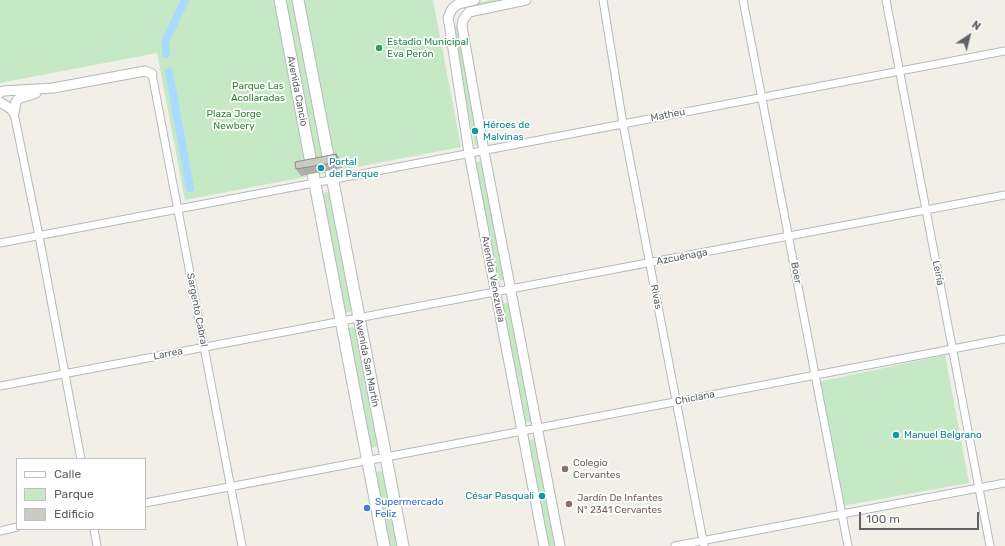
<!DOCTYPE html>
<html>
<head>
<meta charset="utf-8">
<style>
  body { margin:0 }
  #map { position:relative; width:1005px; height:546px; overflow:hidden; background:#f1efe8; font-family:Rubik,sans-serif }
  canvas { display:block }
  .legend { position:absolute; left:16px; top:458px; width:130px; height:72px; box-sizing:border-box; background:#fff; border:1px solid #bfc1c3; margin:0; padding:5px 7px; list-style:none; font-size:12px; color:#5f6368 }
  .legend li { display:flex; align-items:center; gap:8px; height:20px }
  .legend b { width:20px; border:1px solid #bfc1c3 }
  .north { position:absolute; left:949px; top:16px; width:40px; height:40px; -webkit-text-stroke:3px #fff; paint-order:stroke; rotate:35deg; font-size:11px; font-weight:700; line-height:16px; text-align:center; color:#5f6368 }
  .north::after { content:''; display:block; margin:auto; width:14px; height:18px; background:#5f6368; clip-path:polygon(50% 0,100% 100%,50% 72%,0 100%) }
  .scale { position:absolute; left:859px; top:512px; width:120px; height:18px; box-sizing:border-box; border:2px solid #5f6368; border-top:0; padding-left:5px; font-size:12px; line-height:14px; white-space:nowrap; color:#5f6368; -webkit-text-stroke:3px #fff; paint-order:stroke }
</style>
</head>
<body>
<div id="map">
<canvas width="1005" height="546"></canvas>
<ul class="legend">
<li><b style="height:5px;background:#fff"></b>Calle</li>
<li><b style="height:11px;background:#c5e8c5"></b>Parque</li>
<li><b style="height:11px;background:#cccac5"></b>Edificio</li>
</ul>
<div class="north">N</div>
<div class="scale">100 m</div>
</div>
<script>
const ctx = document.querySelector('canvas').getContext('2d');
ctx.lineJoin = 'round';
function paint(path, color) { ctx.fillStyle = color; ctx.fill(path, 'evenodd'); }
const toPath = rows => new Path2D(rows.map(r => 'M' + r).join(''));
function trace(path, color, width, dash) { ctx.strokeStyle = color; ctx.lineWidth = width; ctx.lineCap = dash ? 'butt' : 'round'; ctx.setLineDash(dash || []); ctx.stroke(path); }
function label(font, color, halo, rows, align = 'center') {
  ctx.font = font + ' Rubik,sans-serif'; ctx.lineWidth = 3.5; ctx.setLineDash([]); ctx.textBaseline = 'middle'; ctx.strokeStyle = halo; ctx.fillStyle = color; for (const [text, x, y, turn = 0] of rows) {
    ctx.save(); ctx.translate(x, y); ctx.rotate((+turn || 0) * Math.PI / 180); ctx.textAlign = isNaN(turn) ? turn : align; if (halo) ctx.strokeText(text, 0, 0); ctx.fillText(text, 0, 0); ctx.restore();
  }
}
const green = toPath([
  [0,0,433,0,461,147,185,200,157,53,0,83],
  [492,0,505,0,462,9,461,6],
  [459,25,482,144,475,146,451,26],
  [482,161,506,280,498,281,475,162],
  [329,192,352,311,345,313,321,193],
  [509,302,533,421,526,423,502,304],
  [355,327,379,446,371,448,348,328],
  [945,355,969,483,842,506,818,382],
  [535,439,556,546,549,546,528,440],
  [383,471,398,546,390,546,376,472]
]);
const canal = toPath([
  [166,54,165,42,185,0],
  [169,72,190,188]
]);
const minor = toPath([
  [603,0,623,124,704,546],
  [743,0,848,546],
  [886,0,990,546],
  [152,74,242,546],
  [14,113,39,236,81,459],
  [0,243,1005,51],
  [0,386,1005,195],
  [145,503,1005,339],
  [94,529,97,546],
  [0,531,17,527],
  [675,546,1005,483]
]);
const tertiary = toPath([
  [475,0,458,4,453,8,451,11,448,18,449,23,469,153,544,546],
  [526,0,469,12,463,20,462,26,484,151,560,546],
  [0,93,3,91,53,88,145,71,152,74],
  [0,102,11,109,14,113],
  [14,113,16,102,18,99,36,93]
]);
const secondary = toPath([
  [280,0,384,546],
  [298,0,403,546]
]);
const wall = toPath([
  [336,154,341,161,342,168,301,176,296,169]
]);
const shadedWall = toPath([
  [336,154,341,161,342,168,338,162]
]);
const building = toPath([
  [336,154,338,162,296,169,295,162,336,154]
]);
const markers = [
  [379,48,4,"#2e9e5b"],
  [475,131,4,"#0f9aa8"],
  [321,168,4,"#0f9aa8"],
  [896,435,4,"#0f9aa8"],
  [565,469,4,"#8d6e63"],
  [542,496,4,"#0f9aa8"],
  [569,504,4,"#8d6e63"],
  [367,508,4,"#3f7fe0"]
];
const leisureNames = [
  ["Estadio Municipal",387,42],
  ["Eva Perón",387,54]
];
const parkNames = [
  ["Parque Las",258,86],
  ["Acollaradas",258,98],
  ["Plaza Jorge",234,114],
  ["Newbery",234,126]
];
const streetNames = [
  ["Avenida Cancio",297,91,79],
  ["Matheu",668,115,-11],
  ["Azcuénaga",682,257,-11],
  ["Boer",796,273,79],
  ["Leiría",938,273,79],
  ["Avenida Venezuela",493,279,79],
  ["Rivas",656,297,79],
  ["Sargento Cabral",197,310,79],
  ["Larrea",168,354,-11],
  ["Avenida San Martín",367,363,79],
  ["Chiclana",695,398,-11]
];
const cultureNames = [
  ["Héroes de",483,125],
  ["Malvinas",483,137],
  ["Portal",329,162],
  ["del Parque",329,174],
  ["Manuel Belgrano",904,435],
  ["César Pasquali",534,496,"right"]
];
const educationNames = [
  ["Colegio",573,463],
  ["Cervantes",573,475],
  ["Jardín De Infantes",577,498],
  ["Nº 2341 Cervantes",577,510]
];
const shopNames = [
  ["Supermercado",375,502],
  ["Feliz",375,514]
];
paint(green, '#c5e8c5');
trace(canal, '#aadaff', 8);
trace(minor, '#b5b8bc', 9);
trace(tertiary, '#b5b8bc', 11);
trace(secondary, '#b6babf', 13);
trace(minor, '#fff', 7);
trace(tertiary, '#fff', 9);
trace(secondary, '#fff', 11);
paint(wall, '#afaea9');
paint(shadedWall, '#8f8d8a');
paint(building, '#cccac5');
trace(building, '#8f8d8a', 1);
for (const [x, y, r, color] of markers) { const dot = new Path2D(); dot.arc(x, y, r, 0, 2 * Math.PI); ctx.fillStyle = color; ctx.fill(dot); trace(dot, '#fff', 1.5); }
label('10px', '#27864d', '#fff', leisureNames, 'left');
label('10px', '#348238', '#fff', parkNames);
label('10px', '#5f6368', '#fff', streetNames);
label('10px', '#0d838f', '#fff', cultureNames, 'left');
label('10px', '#785e54', '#fff', educationNames, 'left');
label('10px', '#366cbe', '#fff', shopNames, 'left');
</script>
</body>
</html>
